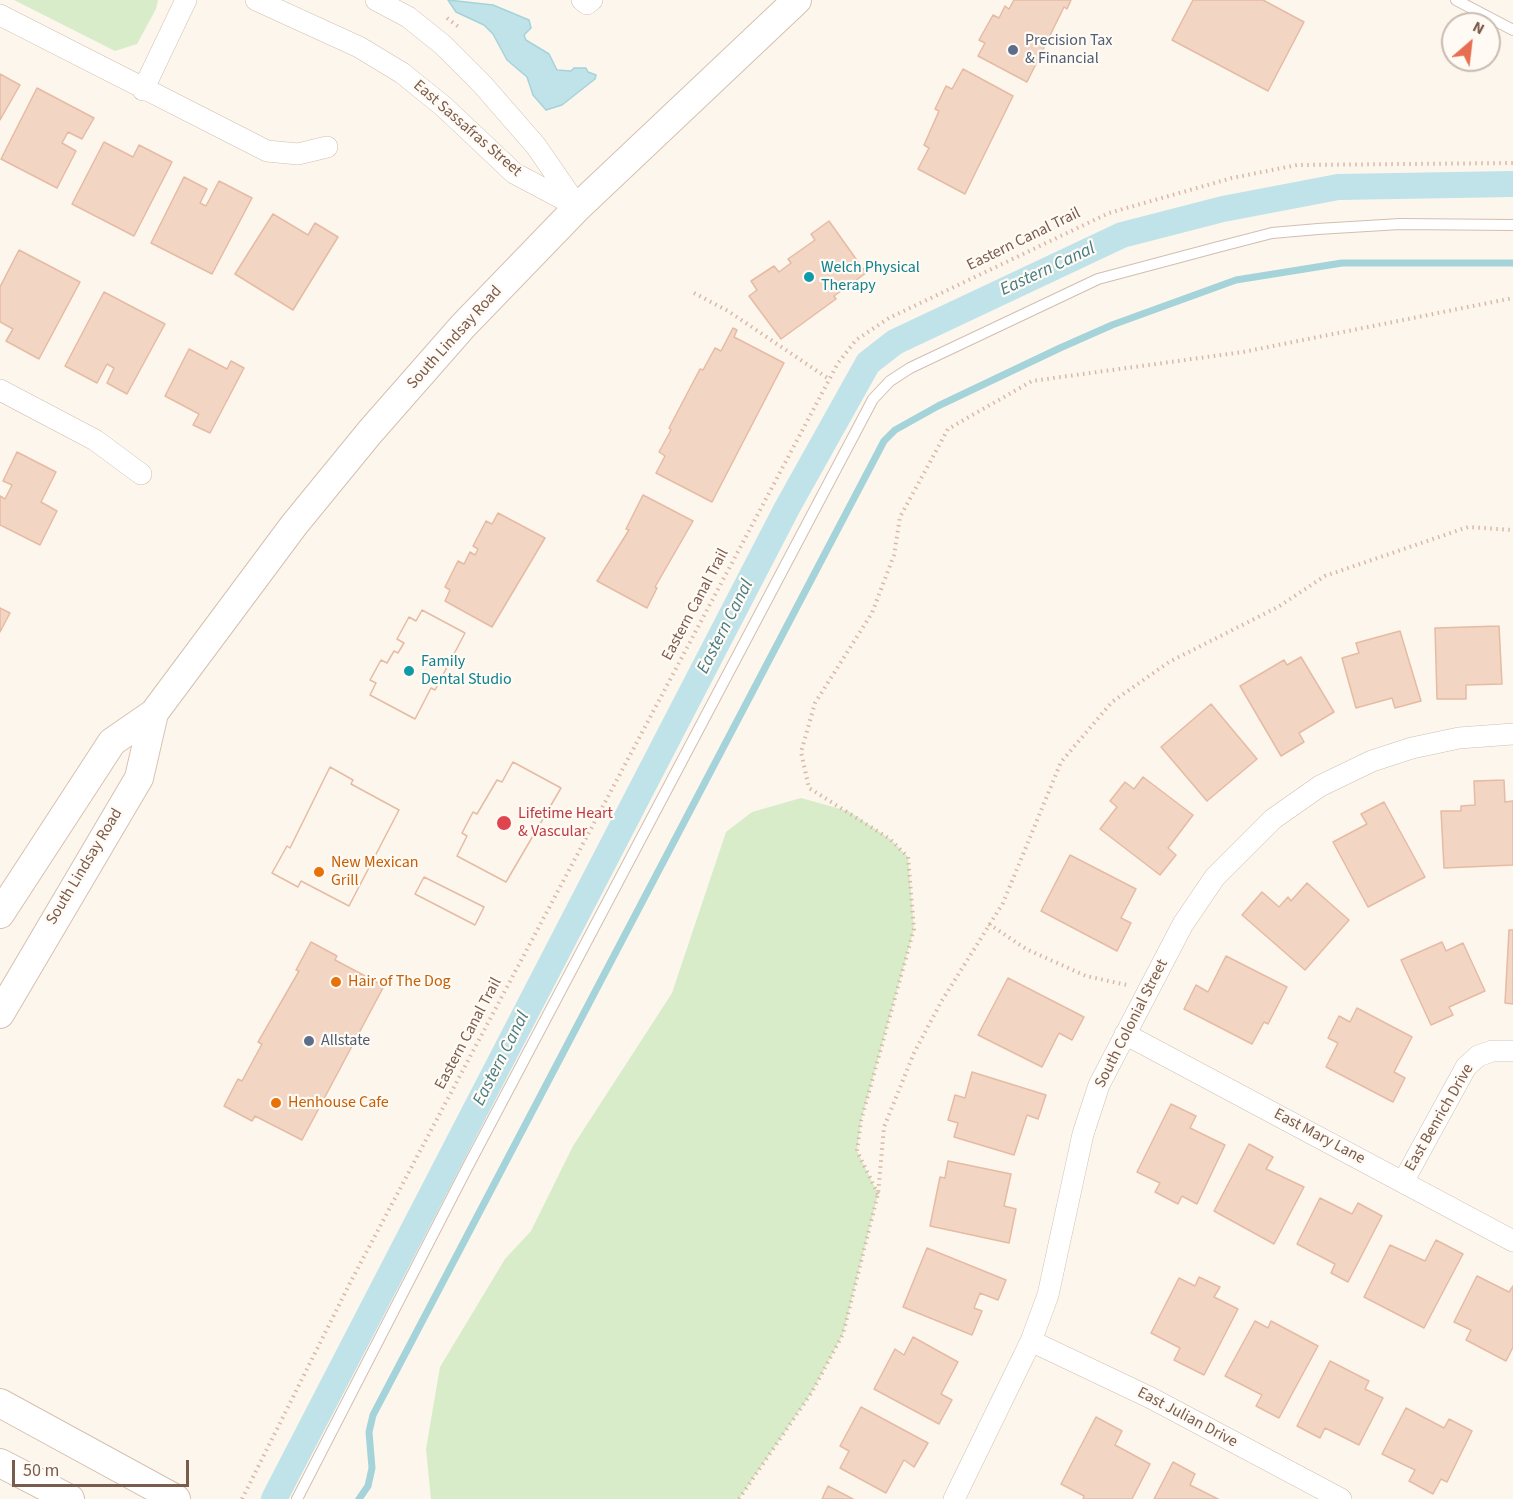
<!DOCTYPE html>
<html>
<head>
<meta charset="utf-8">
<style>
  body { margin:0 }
  #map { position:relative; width:1513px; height:1499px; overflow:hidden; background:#fdf6ec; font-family:"Source Sans 3",sans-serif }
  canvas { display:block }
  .north { position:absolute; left:1441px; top:12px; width:60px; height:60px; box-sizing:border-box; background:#fffaf3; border:2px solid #cabbb1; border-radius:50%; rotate:28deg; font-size:16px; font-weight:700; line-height:24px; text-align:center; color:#7a5c4d }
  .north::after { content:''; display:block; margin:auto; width:21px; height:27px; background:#e76f51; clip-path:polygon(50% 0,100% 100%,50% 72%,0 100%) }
  .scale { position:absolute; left:12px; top:1460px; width:177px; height:27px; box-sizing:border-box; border:3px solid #7a5c4d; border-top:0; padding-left:8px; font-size:18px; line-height:21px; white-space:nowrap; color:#7a5c4d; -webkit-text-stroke:4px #fffaf3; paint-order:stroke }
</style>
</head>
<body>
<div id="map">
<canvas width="1513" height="1499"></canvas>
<div class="north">N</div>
<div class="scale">50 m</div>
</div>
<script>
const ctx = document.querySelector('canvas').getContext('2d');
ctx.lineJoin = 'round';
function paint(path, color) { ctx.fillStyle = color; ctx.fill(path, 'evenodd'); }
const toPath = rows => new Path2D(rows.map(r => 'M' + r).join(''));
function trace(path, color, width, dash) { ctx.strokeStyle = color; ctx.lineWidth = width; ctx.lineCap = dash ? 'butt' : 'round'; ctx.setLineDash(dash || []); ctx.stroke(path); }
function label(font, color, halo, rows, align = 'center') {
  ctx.font = font + ' "Source Sans 3",sans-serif'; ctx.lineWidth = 4.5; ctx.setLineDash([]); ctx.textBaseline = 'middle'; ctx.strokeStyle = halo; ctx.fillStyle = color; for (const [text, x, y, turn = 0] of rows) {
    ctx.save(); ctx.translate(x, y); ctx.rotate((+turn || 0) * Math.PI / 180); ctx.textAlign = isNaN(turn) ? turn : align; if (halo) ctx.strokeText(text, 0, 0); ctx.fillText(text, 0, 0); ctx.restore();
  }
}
const green = toPath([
  [14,0,158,0,156,9,137,44,115,51],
  [801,798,848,811,890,839,908,857,914,929,861,1121,857,1151,878,1194,843,1334,812,1392,739,1499,431,1499,426,1449,440,1367,505,1259,531,1231,573,1146,672,993,726,832,752,812]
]);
const water = toPath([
  [448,0,493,5,529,20,531,28,524,35,526,40,549,54,557,70,571,71,574,68,586,68,588,72,596,75,595,79,562,105,546,110,533,95,527,77,507,60,493,34,484,25,456,12,448,0]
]);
const stream = toPath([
  [359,1499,368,1486,372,1468,369,1432,373,1415,884,441,895,430,938,406,1060,348,1112,325,1236,280,1342,263,1513,263]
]);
const canal = toPath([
  [274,1499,787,508,868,363,895,342,1122,235,1223,209,1338,187,1513,184]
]);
const building = toPath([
  [1014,0,1071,0,1067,9,1064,7,1027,82,978,56,985,43,979,40,993,15,999,18,1005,6,1009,9,1014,0],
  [1193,0,1263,0,1304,22,1268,91,1172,40,1193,0],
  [963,69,1013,96,965,194,918,169,929,148,924,145,939,111,935,109,946,86,952,89,963,69],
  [0,74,20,85,0,120,0,74],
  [37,88,94,118,82,139,68,132,62,143,76,151,57,188,1,159,37,88],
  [104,142,133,157,139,145,172,162,134,236,72,204,104,142],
  [184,177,207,189,200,203,206,206,219,181,252,198,212,274,151,243,184,177],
  [273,214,308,235,315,223,338,237,293,310,235,274,273,214],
  [829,221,866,273,834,296,836,299,781,339,749,296,757,290,751,281,774,266,779,272,791,263,788,259,815,240,811,234,829,221],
  [19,250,80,282,39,359,6,341,13,329,0,322,0,287,19,250],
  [104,292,165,324,127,394,107,383,114,368,107,364,97,383,65,366,104,292],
  [733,328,737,330,734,337,784,363,712,502,656,473,665,456,659,452,671,430,669,428,700,369,703,370,715,348,721,351,733,328],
  [189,349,227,369,231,361,244,368,210,433,193,425,199,414,165,396,189,349],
  [17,452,56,472,41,502,57,511,40,545,0,525,0,496,5,499,12,485,3,481,17,452],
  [643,495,693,521,655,587,657,588,647,608,597,581,629,530,626,529,643,495],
  [498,513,545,538,492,627,445,601,450,590,445,587,458,561,464,564,470,552,475,555,478,549,473,546,486,521,492,524,498,513],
  [0,608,10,613,0,632,0,608],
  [422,610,465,633,435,690,431,688,415,719,370,695,376,683,370,680,381,660,387,663,394,651,398,653,404,643,397,639,409,617,416,621,422,610],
  [422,610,465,633,435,690,431,688,415,719,370,695,376,683,370,680,381,660,387,663,394,651,398,653,404,643,397,639,409,617,416,621,422,610],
  [1499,626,1502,684,1466,685,1466,699,1437,699,1435,628,1499,626],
  [1400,631,1421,701,1395,708,1392,698,1356,708,1342,658,1359,653,1356,643,1400,631],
  [1301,657,1334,712,1299,733,1304,742,1281,756,1240,686,1284,660,1287,665,1301,657],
  [1211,704,1257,759,1207,801,1161,747,1211,704],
  [513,762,561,788,506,882,457,856,467,836,462,833,473,812,477,814,497,780,502,782,513,762],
  [513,762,561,788,506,882,457,856,467,836,462,833,473,812,477,814,497,780,502,782,513,762],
  [330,767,353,780,351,784,399,810,349,906,301,881,298,887,272,873,287,846,290,848,330,767],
  [330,767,353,780,351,784,399,810,349,906,301,881,298,887,272,873,287,846,290,848,330,767],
  [1143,777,1193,815,1168,848,1176,855,1160,875,1100,829,1117,807,1110,801,1125,782,1134,789,1143,777],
  [1504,780,1505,802,1513,801,1513,865,1444,868,1441,811,1461,811,1461,806,1475,805,1474,781,1504,780],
  [1384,802,1425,877,1368,907,1333,842,1367,824,1361,814,1384,802],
  [1070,855,1136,889,1121,918,1131,923,1117,951,1041,911,1070,855],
  [424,877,484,907,475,925,415,894,424,877],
  [424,877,484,907,475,925,415,894,424,877],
  [1307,883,1349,920,1305,970,1242,915,1262,892,1279,907,1288,897,1291,901,1307,883],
  [1509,930,1513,930,1513,1004,1505,1003,1509,930],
  [311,942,337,956,335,960,384,986,302,1140,255,1116,252,1121,224,1106,238,1079,242,1081,262,1044,258,1042,299,971,296,970,311,942],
  [1442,942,1446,951,1463,943,1485,991,1449,1007,1453,1015,1431,1025,1401,960,1442,942],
  [1226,956,1287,987,1268,1024,1264,1022,1252,1044,1184,1009,1196,985,1208,992,1226,956],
  [1008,978,1084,1017,1072,1040,1059,1033,1042,1067,978,1035,1008,978],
  [1357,1008,1412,1037,1394,1072,1405,1078,1393,1102,1326,1067,1338,1043,1328,1038,1339,1016,1350,1022,1357,1008],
  [972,1072,1046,1095,1038,1119,1027,1115,1014,1155,954,1137,958,1123,948,1120,955,1095,965,1098,972,1072],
  [1171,1104,1196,1116,1190,1128,1225,1145,1197,1204,1182,1196,1178,1204,1155,1192,1160,1183,1137,1172,1171,1104],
  [1249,1144,1273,1157,1266,1169,1304,1187,1274,1244,1214,1211,1249,1144],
  [948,1161,1011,1174,1004,1206,1016,1209,1009,1243,930,1226,940,1177,945,1178,948,1161],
  [1320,1198,1352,1214,1358,1203,1382,1216,1348,1282,1331,1273,1335,1264,1297,1244,1320,1198],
  [1436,1240,1463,1254,1424,1328,1364,1297,1390,1245,1425,1261,1436,1240],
  [927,1248,1006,1280,998,1300,980,1293,974,1308,982,1311,972,1335,903,1307,927,1248],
  [1477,1276,1509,1292,1513,1286,1513,1347,1506,1361,1466,1340,1471,1330,1454,1322,1477,1276],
  [1199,1277,1220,1287,1214,1297,1238,1309,1204,1375,1174,1360,1180,1348,1151,1333,1179,1278,1195,1286,1199,1277],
  [1255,1321,1268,1328,1271,1321,1318,1346,1279,1418,1256,1406,1262,1395,1225,1376,1255,1321],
  [913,1337,958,1362,941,1394,952,1400,939,1424,874,1389,895,1349,904,1355,913,1337],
  [1330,1361,1369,1381,1365,1389,1383,1398,1359,1445,1325,1428,1320,1438,1297,1426,1330,1361],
  [861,1407,928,1443,914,1467,904,1460,886,1493,840,1468,849,1451,840,1446,861,1407],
  [1406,1408,1444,1428,1449,1419,1472,1431,1447,1482,1441,1479,1433,1494,1409,1481,1415,1470,1382,1454,1406,1408],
  [1096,1417,1122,1431,1115,1445,1150,1464,1132,1499,1083,1499,1084,1496,1061,1484,1096,1417],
  [1173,1462,1195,1474,1190,1485,1218,1499,1154,1499,1173,1462],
  [828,1486,853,1499,822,1499,828,1486]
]);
const path = toPath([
  [447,18,460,28],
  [694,293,728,311,829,379],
  [989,924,1026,949,1086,976,1127,985],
  [878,1194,857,1151,861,1121,914,929,908,857,890,839,809,788,801,752,815,703,872,613,894,555,900,517,948,429,1032,381,1243,352,1513,298],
  [242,1499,350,1283,838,363,856,340,889,318,1109,213,1232,178,1297,165,1513,163],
  [739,1499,812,1392,843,1334,878,1194,884,1127,914,1053,941,1002,1003,903,1061,762,1112,702,1169,662,1278,607,1325,576,1468,527,1513,530]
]);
const service = toPath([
  [1456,0,1513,30],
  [297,1499,467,1168,873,399,890,381,910,368,1098,279,1218,247,1272,233,1318,229,1400,224,1513,225]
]);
const minor = toPath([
  [256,0,359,47,402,73,443,106,514,173,578,207],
  [376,0,408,17,443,45,482,84,536,146,576,204],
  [582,0,587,4,592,0],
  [0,15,267,151,298,154,327,147],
  [143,90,186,0],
  [0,390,95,440,141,474],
  [1125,1034,1513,1241],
  [1403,1182,1466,1067,1478,1056,1492,1051,1513,1051],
  [1031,1341,1151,1398,1341,1499],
  [954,1499,1031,1341,1048,1295,1083,1134,1099,1085,1183,924,1215,877,1273,819,1320,786,1372,761,1412,748,1459,738,1513,734]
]);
const secondary = toPath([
  [0,914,112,742,154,713,294,525,370,432,463,326,578,207,797,0],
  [0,1014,139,778,154,713],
  [0,1403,176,1499],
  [0,1463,70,1499]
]);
const markers = [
  [1013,50,6,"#5c6f8a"],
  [809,277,6,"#0f9aa8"],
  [409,671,6,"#0f9aa8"],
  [504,823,8,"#e0444e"],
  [319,872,6,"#e8710a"],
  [336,982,6,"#e8710a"],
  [309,1041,6,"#5c6f8a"],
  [276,1103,6,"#e8710a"]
];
const serviceNames = [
  ["Precision Tax",1025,41],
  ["& Financial",1025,59],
  ["Allstate",321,1041]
];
const streetNames = [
  ["East Sassafras Street",467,129,41],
  ["Eastern Canal Trail",1024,240,-26],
  ["South Lindsay Road",455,338,-48],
  ["Eastern Canal Trail",696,605,-62],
  ["South Lindsay Road",85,867,-59],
  ["South Colonial Street",1132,1024,-63],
  ["Eastern Canal Trail",469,1034,-62],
  ["East Benrich Drive",1440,1118,-60],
  ["East Mary Lane",1319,1137,28],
  ["East Julian Drive",1187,1418,28]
];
const cultureNames = [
  ["Welch Physical",821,268],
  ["Therapy",821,286],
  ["Family",421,662],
  ["Dental Studio",421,680]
];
const healthNames = [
  ["Lifetime Heart",518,814],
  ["& Vascular",518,832]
];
const foodNames = [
  ["New Mexican",331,863],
  ["Grill",331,881],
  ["Hair of The Dog",348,982],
  ["Henhouse Cafe",288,1103]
];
const waterNames = [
  ["Eastern Canal",1048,270,-25],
  ["Eastern Canal",726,627,-63],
  ["Eastern Canal",502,1059,-63]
];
paint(green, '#d8ecc9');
paint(water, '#bfe3e8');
trace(water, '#a5d3da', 1.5);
trace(stream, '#a5d3da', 7);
trace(canal, '#bfe3e8', 26);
paint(building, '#f3d5c3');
trace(building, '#e6bba3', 1.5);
trace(service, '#d1beb0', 12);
trace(minor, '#d1beb0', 22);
trace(secondary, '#d6c0b0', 30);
trace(path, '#d9b8a5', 4, [1.5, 4.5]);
trace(service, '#fff', 10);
trace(minor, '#fff', 21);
trace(secondary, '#fff', 28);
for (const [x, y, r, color] of markers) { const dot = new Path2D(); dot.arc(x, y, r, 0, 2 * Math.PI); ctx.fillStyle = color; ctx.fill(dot); trace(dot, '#fffaf3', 2); }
label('16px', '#4e5e75', '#fffaf3', serviceNames, 'left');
label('16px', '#7a5c4d', '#fffaf3', streetNames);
label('16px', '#0d838f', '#fffaf3', cultureNames, 'left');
label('16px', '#be3a42', '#fffaf3', healthNames, 'left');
label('16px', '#c56008', '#fffaf3', foodNames, 'left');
label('italic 18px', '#437c86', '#fffaf3', waterNames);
</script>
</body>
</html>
